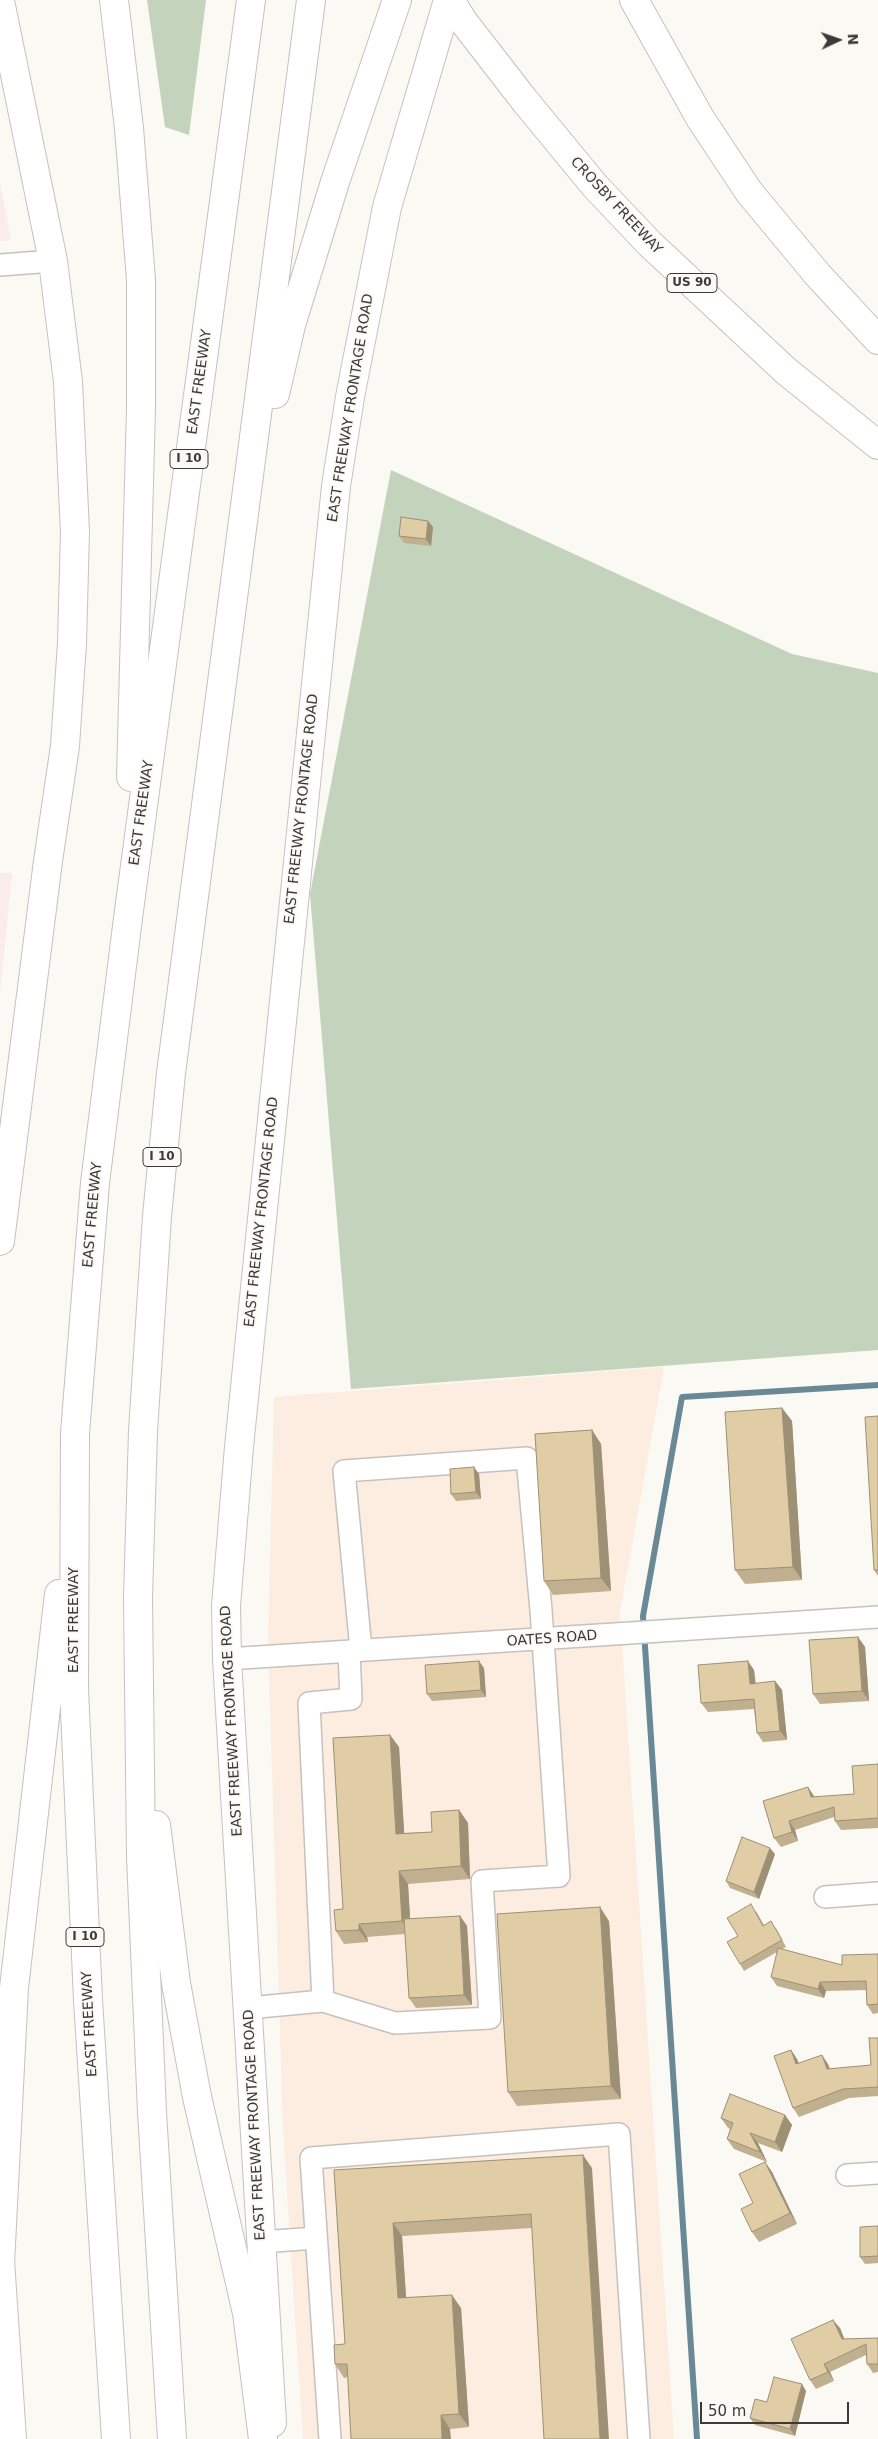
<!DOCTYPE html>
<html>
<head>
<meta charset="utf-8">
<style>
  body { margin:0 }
  #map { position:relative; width:878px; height:2439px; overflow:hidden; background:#fbf9f4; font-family:"DejaVu Sans",sans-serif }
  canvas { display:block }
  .north { position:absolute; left:813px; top:15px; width:50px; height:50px; -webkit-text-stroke:4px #fbf9f4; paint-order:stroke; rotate:87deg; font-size:14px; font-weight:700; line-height:20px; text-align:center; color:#3b3a39 }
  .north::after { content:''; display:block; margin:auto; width:18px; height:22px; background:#3b3a39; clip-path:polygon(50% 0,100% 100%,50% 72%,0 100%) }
  .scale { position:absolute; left:700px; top:2402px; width:149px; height:22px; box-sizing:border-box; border:2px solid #3b3a39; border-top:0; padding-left:6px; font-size:15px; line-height:18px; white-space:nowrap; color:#3b3a39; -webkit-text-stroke:4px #fbf9f4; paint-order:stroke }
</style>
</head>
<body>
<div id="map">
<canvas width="878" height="2439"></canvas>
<div class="north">N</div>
<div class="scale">50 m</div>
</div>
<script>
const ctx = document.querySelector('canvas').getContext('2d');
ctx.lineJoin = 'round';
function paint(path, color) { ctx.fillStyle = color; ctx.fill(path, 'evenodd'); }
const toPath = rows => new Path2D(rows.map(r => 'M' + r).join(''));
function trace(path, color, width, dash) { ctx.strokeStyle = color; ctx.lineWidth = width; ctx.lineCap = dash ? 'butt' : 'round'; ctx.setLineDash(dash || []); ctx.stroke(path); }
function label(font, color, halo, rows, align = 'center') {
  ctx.font = font + ' "DejaVu Sans",sans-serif'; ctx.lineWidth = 4; ctx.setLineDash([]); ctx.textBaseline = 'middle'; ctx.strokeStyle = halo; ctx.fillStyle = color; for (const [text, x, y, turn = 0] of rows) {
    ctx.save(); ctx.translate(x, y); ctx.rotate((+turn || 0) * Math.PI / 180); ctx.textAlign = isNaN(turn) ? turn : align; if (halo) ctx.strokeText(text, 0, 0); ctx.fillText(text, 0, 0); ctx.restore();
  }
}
const commercial = toPath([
  [664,1367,620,1612,674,2439,303,2439,283,2130,268,1641,274,1397]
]);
const industrial = toPath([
  [0,183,11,240,0,241],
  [0,873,12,873,0,992]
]);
const green = toPath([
  [147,0,206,0,189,135,165,127],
  [391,470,792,654,878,673,878,1350,351,1389,310,894]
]);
const stream = toPath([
  [697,2439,643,1616,682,1397,878,1385]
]);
const minor = toPath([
  [0,265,53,261],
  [227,1659,878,1617],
  [825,1897,878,1893],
  [323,2001,395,2023,490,2018,482,1881,559,1876,541,1610,527,1458,344,1471,361,1650],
  [248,2008,323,2001,309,1703,351,1699,349,1651],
  [847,2175,878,2173],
  [261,2242,316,2238],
  [330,2439,311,2158,619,2134,639,2439]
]);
const major = toPath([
  [0,1,53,261,68,382,75,532,72,643,65,746,48,861,0,1241],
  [0,2260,12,2439],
  [272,2423,227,1659,226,1606,239,1447,336,486,350,397,387,207,448,0]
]);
const highway = toPath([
  [114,0,129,128,141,280,141,408,131,777],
  [450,0,463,21,525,101,595,186,650,244,786,371,878,445],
  [634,0,700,118,749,192,817,274,878,340],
  [275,394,291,325,335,182,397,0],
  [156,1825,176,1983,197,2097,247,2313,263,2439],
  [0,2264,14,1988,59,1594],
  [116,2439,88,2000,74,1689,75,1433,95,1183,128,918,251,0],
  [172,2439,152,2112,141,1857,138,1597,143,1431,157,1216,171,1073,311,0]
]);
const wall = toPath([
  [433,527,431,546,404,543,399,536],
  [782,1408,792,1421,802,1580,745,1584,735,1570],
  [878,1416,878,1576,874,1570],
  [592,1430,601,1444,611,1591,553,1595,544,1581],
  [479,1474,481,1499,456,1501,451,1494],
  [858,1637,865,1647,869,1701,820,1704,813,1694],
  [484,1668,486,1697,432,1701,427,1694],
  [754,1670,756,1684,775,1681,782,1690,787,1740,763,1742,757,1733,754,1709,708,1712,701,1703],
  [390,1735,399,1747,404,1833,432,1832,459,1810,468,1823,470,1879,408,1884,410,1919,460,1916,467,1926,472,2005,416,2008,409,1998,405,1934,367,1937,368,1942,344,1944,336,1931,343,1909],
  [878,1764,878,1828,841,1830,835,1821,834,1817,795,1830,798,1841,781,1847,774,1838,763,1801,854,1794],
  [775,1854,759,1899,730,1888,726,1881],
  [756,1911,764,1925,776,1928,786,1947,782,1949,842,1965,878,1954,878,2013,873,2014,867,2005,866,1990,826,1991,824,1998,777,1986,771,1977,777,1952,744,1971,740,1964,738,1936],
  [609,1921,621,2099,517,2106,508,2092],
  [878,2038,878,2096,849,2098,799,2117,793,2108,791,2050,797,2059,799,2064,828,2064,830,2069,871,2065],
  [785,2115,792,2125,782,2152,758,2143,767,2162,734,2149,727,2139,730,2129,728,2128,721,2118],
  [765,2162,772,2172,797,2224,759,2242,752,2232,753,2203],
  [592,2168,532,2228,402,2236,406,2298,461,2308,469,2427,450,2429,348,2377,344,2378,335,2364,345,2344,334,2170],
  [878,2226,878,2263,865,2264,860,2257],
  [840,2328,844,2339,878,2338,878,2372,873,2373,867,2364,866,2355,830,2372,834,2381,816,2389,810,2380],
  [806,2391,795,2436,755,2425,750,2418,767,2402]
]);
const shadedWall = toPath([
  [428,521,433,527,431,546,426,539],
  [782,1408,792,1421,802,1580,793,1567],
  [592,1430,601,1444,611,1591,601,1578],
  [474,1467,479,1474,481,1499,476,1492],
  [858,1637,865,1647,869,1701,862,1691],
  [479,1661,484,1668,486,1697,481,1690],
  [748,1661,754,1670,756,1693,750,1684],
  [775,1681,782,1690,787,1740,780,1731],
  [390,1735,399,1747,405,1846,396,1834],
  [808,1787,814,1796,817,1806,811,1797],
  [459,1810,468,1823,470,1879,461,1866],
  [789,1821,795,1830,798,1841,792,1832],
  [770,1848,775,1854,759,1899,754,1892],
  [399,1871,408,1884,411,1934,402,1921],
  [600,1907,609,1921,621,2099,611,2086],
  [460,1916,467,1926,472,2005,464,1995],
  [359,1924,367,1937,368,1942,359,1930],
  [820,1982,826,1991,824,1998,818,1989],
  [791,2050,797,2059,802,2073,796,2064],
  [822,2055,828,2064,833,2078,827,2069],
  [785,2115,792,2125,782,2152,775,2142],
  [750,2133,758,2143,767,2162,760,2152],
  [583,2155,592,2168,609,2439,600,2439],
  [765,2162,772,2172,797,2224,790,2213],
  [393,2223,402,2236,407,2311,398,2298],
  [452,2295,461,2308,469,2427,459,2414],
  [833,2320,840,2328,848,2348,842,2339],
  [824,2364,830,2372,834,2381,828,2372],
  [802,2384,806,2391,795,2436,790,2429],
  [441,2415,450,2429,451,2439,442,2439]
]);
const building = toPath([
  [401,517,428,521,426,539,399,536,401,517],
  [782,1408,793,1567,735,1570,725,1412,782,1408],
  [878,1416,878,1570,874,1570,865,1417,878,1416],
  [592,1430,601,1578,544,1581,535,1434,592,1430],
  [474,1467,476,1492,451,1494,450,1469,474,1467],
  [858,1637,862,1691,813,1694,809,1640,858,1637],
  [479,1661,481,1690,427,1694,425,1665,479,1661],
  [748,1661,750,1684,775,1681,780,1731,757,1733,754,1699,701,1703,698,1665,748,1661],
  [390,1735,396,1834,432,1832,431,1812,459,1810,461,1866,399,1871,402,1921,359,1924,359,1930,336,1931,334,1910,343,1909,333,1738,390,1735],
  [878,1764,878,1818,835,1821,834,1807,789,1821,792,1832,774,1838,763,1801,808,1787,811,1797,854,1794,852,1766,878,1764],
  [742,1837,770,1848,754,1892,726,1881,742,1837],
  [751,1904,763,1926,771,1921,782,1940,740,1964,727,1942,738,1936,727,1918,751,1904],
  [600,1907,611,2086,508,2092,497,1914,600,1907],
  [460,1916,464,1995,409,1998,404,1919,460,1916],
  [778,1948,842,1965,842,1955,878,1954,878,2004,867,2005,866,1981,820,1982,818,1989,771,1977,778,1948],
  [869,2038,878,2038,878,2087,843,2089,793,2108,774,2056,791,2050,796,2064,822,2055,827,2069,871,2065,869,2038],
  [730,2094,785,2115,775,2142,750,2133,760,2152,727,2139,733,2123,721,2118,730,2094],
  [583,2155,600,2439,544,2439,531,2214,393,2223,398,2298,452,2295,459,2414,441,2415,442,2439,351,2439,347,2364,335,2364,334,2345,345,2344,334,2170,583,2155],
  [765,2162,790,2213,752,2232,741,2209,753,2203,739,2174,765,2162],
  [878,2226,878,2256,860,2257,860,2227,878,2226],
  [833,2320,842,2339,878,2338,878,2364,867,2364,866,2344,824,2364,828,2372,810,2380,791,2339,833,2320],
  [774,2377,802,2384,790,2429,750,2418,755,2399,767,2402,774,2377]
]);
const shields = [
  [692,283,50],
  [189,459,38],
  [162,1157,38],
  [85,1937,38]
];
const shieldNames = [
  ["US 90",692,283],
  ["I 10",189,459],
  ["I 10",162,1157],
  ["I 10",85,1937]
];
const streetNames = [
  ["CROSBY FREEWAY",616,206,47],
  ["EAST FREEWAY",200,382,-82],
  ["EAST FREEWAY FRONTAGE ROAD",351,408,-81],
  ["EAST FREEWAY FRONTAGE ROAD",302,809,-84],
  ["EAST FREEWAY",142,813,-82],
  ["EAST FREEWAY FRONTAGE ROAD",262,1212,-84],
  ["EAST FREEWAY",93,1215,-85],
  ["EAST FREEWAY",74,1620,-90],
  ["OATES ROAD",552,1639,-4],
  ["EAST FREEWAY FRONTAGE ROAD",232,1721,-93],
  ["EAST FREEWAY",90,2024,-93],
  ["EAST FREEWAY FRONTAGE ROAD",255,2125,-93]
];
paint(commercial, '#fdece0');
paint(industrial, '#fbebea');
paint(green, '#c4d4bc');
trace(stream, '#6b8897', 6);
trace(minor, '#c5c2be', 24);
trace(major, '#c5c2be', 30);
trace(highway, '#c5c2be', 30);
trace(minor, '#fff', 21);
trace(major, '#fff', 28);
trace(highway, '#fff', 28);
paint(wall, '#c1b08f');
paint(shadedWall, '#9d9074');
paint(building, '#e0cda6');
trace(building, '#9d9074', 1);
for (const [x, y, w] of shields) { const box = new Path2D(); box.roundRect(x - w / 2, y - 9.5, w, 19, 4); ctx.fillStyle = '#fbf9f4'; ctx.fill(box); trace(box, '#3b3a39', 1); }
label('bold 12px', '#3b3a39', null, shieldNames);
label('14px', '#3b3a39', '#fbf9f4', streetNames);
</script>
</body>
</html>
